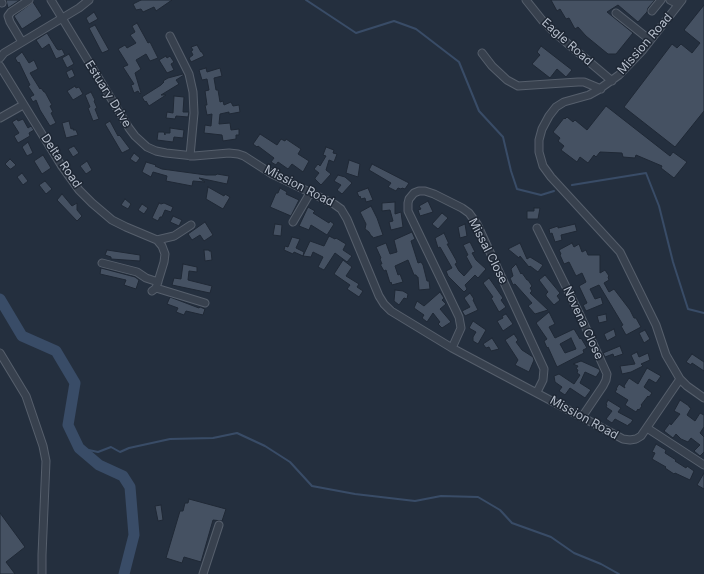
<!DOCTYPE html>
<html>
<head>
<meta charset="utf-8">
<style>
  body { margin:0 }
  canvas { display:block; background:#242f3e }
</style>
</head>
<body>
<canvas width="704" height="574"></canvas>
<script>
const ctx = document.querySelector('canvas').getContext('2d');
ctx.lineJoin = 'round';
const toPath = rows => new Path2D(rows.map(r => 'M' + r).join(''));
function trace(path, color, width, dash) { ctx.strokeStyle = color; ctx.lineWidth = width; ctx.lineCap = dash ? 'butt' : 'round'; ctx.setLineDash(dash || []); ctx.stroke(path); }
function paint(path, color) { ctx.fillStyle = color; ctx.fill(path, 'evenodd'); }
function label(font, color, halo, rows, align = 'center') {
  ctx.font = font + ' Inter,sans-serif'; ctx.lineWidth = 3; ctx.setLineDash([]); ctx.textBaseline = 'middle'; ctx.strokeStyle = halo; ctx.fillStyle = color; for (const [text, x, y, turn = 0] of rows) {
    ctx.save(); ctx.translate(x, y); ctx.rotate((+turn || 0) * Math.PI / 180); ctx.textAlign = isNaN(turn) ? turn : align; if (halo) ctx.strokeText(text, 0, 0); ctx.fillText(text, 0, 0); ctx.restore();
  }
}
const stream = toPath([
  [306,0,356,33,394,21,416,29,459,62,479,111,503,137,511,171,517,189,541,195,554,191],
  [572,185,646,173,659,206,673,262,688,309,704,313],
  [79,448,98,452,111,447,120,452,129,448,170,439,213,438,237,433,265,446,290,462,312,486,355,494,415,501,441,496,478,497,500,510,512,523,551,537,574,553,601,564,619,574]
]);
const river = toPath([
  [0,299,22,336,56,351,75,383,68,425,79,448,99,465,123,476,130,487,134,535,124,574]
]);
const building = toPath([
  [6,0,20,0,8,8,6,0],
  [141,0,172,0,156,11,154,7,143,12,141,9,136,10,133,4,141,0],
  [551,0,655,0,648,8,647,12,638,22,618,5,607,12,633,33,616,54,608,54,586,36,578,27,575,29,569,18,566,19,560,9,557,11,551,0],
  [33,2,42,16,22,29,14,16,33,2],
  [704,5,704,111,675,147,624,107,672,44,677,48,681,44,692,53,700,43,684,30,704,5],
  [94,12,98,19,89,24,86,18,94,12],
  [137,23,148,43,150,42,158,58,150,61,146,54,136,60,141,69,135,73,141,93,140,94,138,91,134,93,131,85,134,84,123,67,128,65,118,49,125,45,127,48,136,43,130,35,135,32,132,26,137,23],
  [95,25,109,50,102,53,89,28,95,25],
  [47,33,57,49,59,50,62,49,65,55,56,59,49,44,42,49,36,40,47,33],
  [197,45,201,52,202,52,204,56,191,62,189,58,193,55,191,51,193,50,191,47,197,45],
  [541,46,572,70,566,77,557,69,550,78,532,64,540,55,537,52,541,46],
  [22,52,29,63,34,60,38,69,30,73,40,89,41,88,44,92,45,92,52,105,50,106,53,112,51,113,56,123,50,126,40,110,36,100,33,102,30,97,34,95,28,86,30,85,19,62,18,63,15,58,22,52],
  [69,54,74,64,67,68,62,58,69,54],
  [166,56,167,58,170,56,174,62,171,64,174,70,167,73,159,60,166,56],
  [206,68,207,72,220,68,222,76,214,78,216,90,218,90,220,102,223,101,224,105,231,102,233,106,239,105,240,112,229,114,229,112,220,114,219,124,230,123,231,130,239,129,239,135,236,135,236,139,223,141,222,135,204,133,205,125,211,126,212,114,207,115,205,105,207,105,205,91,209,90,207,79,202,80,199,70,206,68],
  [72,69,75,76,69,79,66,72,72,69],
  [183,74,184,75,176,80,179,84,161,95,166,95,149,106,146,101,145,102,142,97,161,85,164,82,163,81,168,78,183,74],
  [75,86,76,88,79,87,83,94,73,100,67,91,75,86],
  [91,92,95,100,94,101,97,108,95,109,99,119,93,121,88,108,90,107,85,95,91,92],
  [174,96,184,97,183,112,189,112,188,117,176,116,175,119,166,118,167,112,173,113,174,96],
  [606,106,670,156,673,152,687,162,674,178,661,168,662,166,636,155,635,158,623,157,622,153,600,152,596,157,594,155,588,163,580,157,577,162,561,150,564,146,558,141,560,138,553,132,564,118,565,119,567,117,573,122,575,120,587,130,606,106],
  [17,119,18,121,23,119,28,128,31,126,34,130,29,133,30,136,18,143,14,136,19,133,12,122,17,119],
  [69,121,71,129,73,128,73,130,76,130,78,135,66,138,62,123,69,121],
  [110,121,118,136,119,135,121,137,130,149,122,153,105,124,110,121],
  [170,128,184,130,183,138,174,137,173,142,157,140,158,132,164,132,165,135,165,133,170,133,170,128],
  [260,134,277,145,281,139,285,141,286,139,301,149,298,154,309,161,303,172,292,164,288,169,278,162,276,165,271,162,274,158,258,146,257,147,253,144,260,134],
  [28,142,33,153,27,156,22,147,28,142],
  [74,146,79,153,73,157,68,149,74,146],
  [326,147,334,150,333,153,337,154,334,162,329,160,326,170,331,174,321,185,315,179,315,178,319,173,314,169,318,164,320,166,326,156,323,155,326,147],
  [134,153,140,158,136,163,130,159,134,153],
  [43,155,51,168,42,174,34,161,43,155],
  [10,159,16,165,11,169,10,169,5,164,10,159],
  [349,160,360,164,358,177,346,173,349,160],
  [87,161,92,170,86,174,80,166,87,161],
  [146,162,156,165,155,166,162,169,206,175,216,175,217,174,229,176,227,184,199,178,205,182,193,181,192,186,166,181,167,176,153,172,151,177,142,172,146,162],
  [372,164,409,183,405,189,402,188,401,189,398,188,396,191,388,187,391,183,369,170,372,164],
  [22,173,28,181,23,185,17,177,22,173],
  [338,175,345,177,352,183,342,194,337,190,341,185,334,181,338,175],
  [45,181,52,189,46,194,39,185,45,181],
  [208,187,224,196,225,194,230,197,223,209,206,199,208,187],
  [280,188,287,192,286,194,299,200,291,216,270,207,276,193,278,193,280,188],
  [368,188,373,200,366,202,365,198,361,199,360,196,359,197,357,192,368,188],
  [62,194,72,206,77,203,77,210,82,216,77,221,57,200,62,194],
  [125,199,131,204,128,209,121,205,125,199],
  [428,201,433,212,420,216,418,210,421,209,419,206,428,201],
  [395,202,395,214,401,212,403,227,391,230,389,222,393,221,390,210,382,211,382,203,395,202],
  [159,203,161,204,164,203,173,207,171,212,165,210,162,217,160,217,158,221,152,218,159,203],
  [142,204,148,208,144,214,138,210,142,204],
  [371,206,377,218,383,235,373,238,372,236,371,236,369,232,365,229,366,224,360,212,371,206],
  [308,207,315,211,313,213,329,223,330,221,334,224,327,235,311,225,309,230,299,226,308,207],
  [534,208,540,208,538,219,527,219,527,211,534,211,534,208],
  [442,213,448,218,438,229,432,224,442,213],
  [173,216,182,220,179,226,170,222,173,216],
  [205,222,213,235,204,241,200,235,192,240,188,234,205,222],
  [275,224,282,225,281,236,273,235,275,224],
  [465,224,467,236,460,238,458,227,465,224],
  [575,224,577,231,561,235,562,240,555,242,552,233,550,234,549,229,558,226,558,228,575,224],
  [412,232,415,239,411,241,418,263,421,262,423,265,427,281,429,281,430,289,419,290,418,277,417,277,416,275,414,275,408,260,395,266,398,275,400,274,403,282,392,285,391,282,390,283,386,270,384,271,380,264,382,264,380,259,381,258,376,247,386,243,390,254,397,252,394,240,412,232],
  [444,233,449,244,447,244,456,260,457,263,455,264,459,271,464,276,472,267,466,256,468,255,463,245,470,242,475,252,472,253,476,260,486,269,478,278,475,275,465,285,467,289,464,292,448,276,446,271,452,268,440,247,438,248,435,238,444,233],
  [329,236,335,239,336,238,346,244,343,250,352,256,347,262,335,253,324,270,318,267,323,257,313,252,311,257,303,256,310,241,324,246,329,236],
  [292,237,300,239,296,248,304,252,303,256,294,252,293,254,284,250,285,246,288,247,292,237],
  [520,243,527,259,530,257,543,265,538,272,530,266,529,267,520,256,519,258,508,249,520,243],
  [572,243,574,247,579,244,582,252,586,250,588,255,600,255,600,273,605,270,609,276,608,277,609,280,604,283,609,292,614,289,630,310,634,318,636,318,641,327,626,335,621,326,623,325,599,285,590,289,595,299,601,297,603,304,586,311,583,305,587,303,579,286,586,282,582,273,576,276,569,262,564,264,560,255,561,254,559,250,572,243],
  [107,250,140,255,140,261,111,259,111,257,105,255,107,250],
  [204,250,209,250,209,251,211,251,212,260,205,261,204,250],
  [343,260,352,267,346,276,359,284,357,287,363,291,359,297,347,289,350,285,334,274,343,260],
  [183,264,197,267,197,272,189,271,188,280,212,286,210,293,172,285,174,278,181,279,183,264],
  [516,264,521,274,522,273,527,280,528,280,532,286,530,288,532,291,530,293,548,310,535,314,528,306,532,303,515,284,513,285,510,278,513,276,511,269,516,264],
  [101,268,135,277,139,280,136,289,124,285,126,280,100,274,101,268],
  [545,275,560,293,557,296,560,300,554,305,546,296,546,294,548,292,539,280,545,275],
  [489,278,503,298,501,300,506,307,499,312,491,298,493,297,483,283,489,278],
  [395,290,403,291,408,294,407,299,404,298,399,305,394,301,395,290],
  [440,292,444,298,442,300,446,304,440,309,451,322,442,328,438,324,440,322,433,313,427,322,422,318,424,315,414,308,417,301,424,306,440,292],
  [470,293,474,299,473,300,478,310,465,316,462,311,470,307,464,298,470,293],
  [170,297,199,308,200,307,205,309,203,315,186,311,184,315,176,312,178,308,167,304,170,297],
  [549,312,555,324,549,327,555,338,574,329,580,339,581,338,587,348,583,350,584,353,557,367,548,347,547,348,544,341,547,339,536,323,549,312],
  [571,338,576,349,565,353,560,344,571,338],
  [506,314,513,324,503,331,497,321,503,318,502,316,506,314],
  [606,314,607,321,599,323,597,316,606,314],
  [473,321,486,330,478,344,473,341,473,337,476,332,469,328,473,321],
  [614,329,616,336,607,341,604,334,614,329],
  [645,330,650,339,644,343,639,333,645,330],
  [514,334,518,340,516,342,522,350,533,357,534,360,529,372,515,365,518,360,505,340,514,334],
  [492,338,499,349,491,351,489,347,486,348,483,344,492,338],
  [620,346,623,354,614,357,613,354,605,357,603,353,620,346],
  [637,352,639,357,648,353,650,360,641,364,643,366,631,372,622,374,620,366,635,364,631,355,637,352],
  [692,354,704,362,704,371,692,363,691,365,686,362,692,354],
  [581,361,599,369,600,371,596,377,585,372,580,383,591,390,585,398,570,388,565,395,559,391,562,387,555,382,554,376,559,374,574,384,580,375,577,373,578,370,576,369,578,366,573,364,581,361],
  [647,368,661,376,656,383,649,379,644,387,652,393,649,397,648,396,641,405,642,406,639,410,638,409,636,412,625,405,628,400,615,392,617,389,616,389,619,384,625,388,624,386,629,378,638,384,647,368],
  [608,400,621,408,618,412,633,420,630,424,629,424,628,426,615,419,612,423,606,419,612,411,606,407,607,405,606,404,608,400],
  [680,400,689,406,689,407,691,408,687,415,695,421,700,413,704,415,704,427,700,433,704,437,704,452,700,456,694,451,700,445,691,438,688,442,681,439,676,434,673,438,664,431,670,423,671,425,680,414,674,411,680,400],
  [656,444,666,450,665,453,676,460,675,461,686,468,687,466,694,471,690,480,675,473,674,474,665,468,666,467,652,459,655,453,652,452,656,444],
  [704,473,704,489,697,485,704,473],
  [189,499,226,509,222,521,213,520,201,562,184,557,182,563,166,558,180,511,183,511,185,503,188,503,189,499],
  [161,505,163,520,158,521,155,506,161,505],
  [0,513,25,547,6,562,15,574,0,574,0,513]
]);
const minor = toPath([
  [0,0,2,3],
  [51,0,129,128,135,136,147,147,156,151,166,153,194,156,229,153,238,154,244,156,272,174,334,204,341,209,347,219,379,296,384,304,391,311,452,348,623,439,630,440,636,439,641,436,680,379,666,355,656,325,620,252,551,177,543,166,539,152,539,140,542,129,549,116,556,107,564,102,589,95,598,90,619,75,642,51,682,0],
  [526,0,542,20,554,32,612,81],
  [670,0,678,4],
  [652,11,661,0],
  [616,13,650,40],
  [170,36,189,74,193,92,194,113,190,156],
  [22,42,10,22,8,16,11,12,29,0],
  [482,53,492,66,507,80,518,86,578,82,584,82,601,89],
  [0,58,4,53,79,8,89,0],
  [0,66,61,165,79,190,92,203,112,220,126,227,157,240,162,246,165,254,164,262,156,288,152,291],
  [0,118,23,105],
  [293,222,310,193],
  [537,228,580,315,607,374,606,380,603,386,582,417],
  [157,240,174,236,191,225],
  [102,263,137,272,146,278,158,282],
  [156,288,205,303],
  [452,348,461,328,459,317,408,211,408,203,409,199,414,193,419,191,425,191,434,194,462,208,469,213,477,224,544,369,543,380,537,392],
  [0,353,26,396,43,446,46,461,42,555,42,574],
  [680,379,687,386,704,398],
  [647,428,704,465],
  [203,574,219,525]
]);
const streetNames = [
  ["Eagle Road",567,42,42],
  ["Mission Road",645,44,-49],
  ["Estuary Drive",108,94,58],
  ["Delta Road",61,161,56],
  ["Mission Road",299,186,27],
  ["Missal Close",488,251,63],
  ["Novena Close",583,323,65],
  ["Mission Road",584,418,29]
];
trace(stream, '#394c67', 2);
trace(river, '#394c67', 11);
paint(building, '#455162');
trace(building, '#1f2835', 1);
trace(minor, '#565f6c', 9);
trace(minor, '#38414e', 7);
label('12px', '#b4bcc9', '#1d2633', streetNames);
</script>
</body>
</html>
